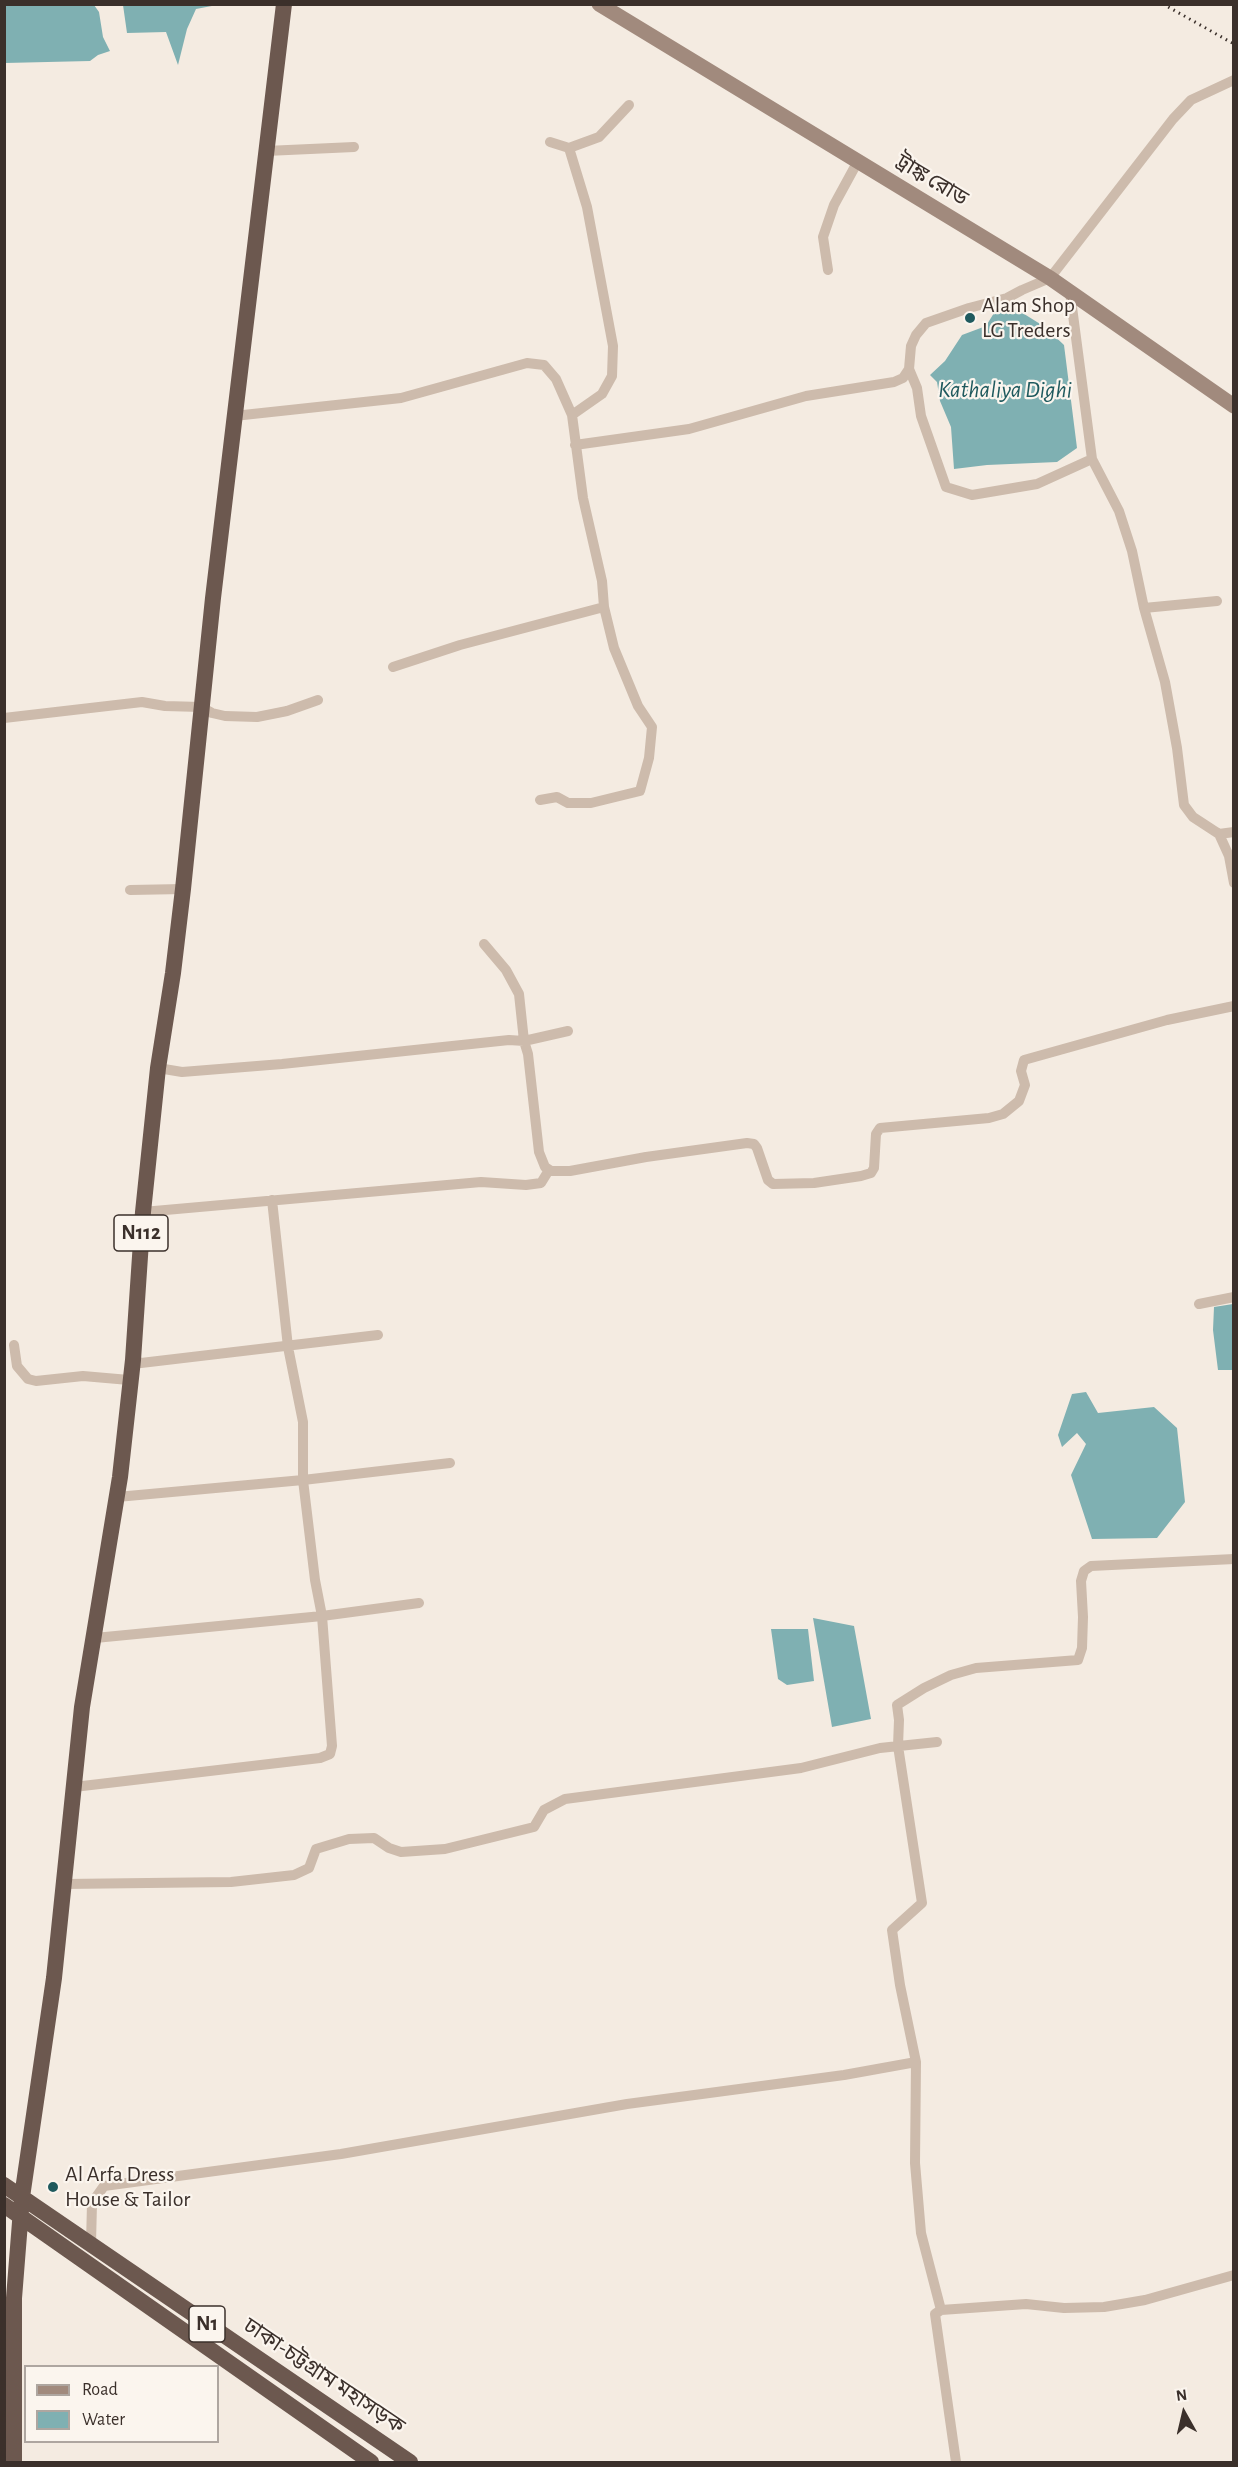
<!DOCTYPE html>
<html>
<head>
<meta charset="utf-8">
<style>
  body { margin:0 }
  #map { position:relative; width:1238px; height:2467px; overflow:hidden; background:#f4ebe1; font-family:"Alegreya Sans",sans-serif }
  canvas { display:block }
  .frame { position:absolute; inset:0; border:6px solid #3b302b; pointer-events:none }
  .legend { position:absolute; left:24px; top:2365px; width:195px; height:78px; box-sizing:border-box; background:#fbf5ee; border:2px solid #aea6a0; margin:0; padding:8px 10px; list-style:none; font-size:18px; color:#3b302b }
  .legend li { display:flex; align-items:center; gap:12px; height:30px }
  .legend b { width:30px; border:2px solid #aea6a0 }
  .north { position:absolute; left:1154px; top:2383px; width:60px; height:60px; -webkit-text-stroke:4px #fbf5ee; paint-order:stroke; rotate:352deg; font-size:16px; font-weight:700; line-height:24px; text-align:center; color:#3b302b }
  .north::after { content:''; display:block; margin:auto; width:21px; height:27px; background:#3b302b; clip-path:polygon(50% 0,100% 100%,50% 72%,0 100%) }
</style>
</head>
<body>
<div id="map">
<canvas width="1238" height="2467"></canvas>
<div class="frame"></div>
<ul class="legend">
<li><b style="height:8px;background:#a18a7d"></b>Road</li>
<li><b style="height:16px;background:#7fb0b2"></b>Water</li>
</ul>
<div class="north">N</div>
</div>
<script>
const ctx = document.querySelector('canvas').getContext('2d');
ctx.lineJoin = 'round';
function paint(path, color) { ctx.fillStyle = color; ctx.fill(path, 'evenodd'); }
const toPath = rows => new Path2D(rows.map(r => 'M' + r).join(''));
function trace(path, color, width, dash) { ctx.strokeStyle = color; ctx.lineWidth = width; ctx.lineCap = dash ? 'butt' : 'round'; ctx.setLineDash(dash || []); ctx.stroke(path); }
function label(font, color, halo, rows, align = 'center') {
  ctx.font = font + ' "Alegreya Sans","Noto Sans Bengali",sans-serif'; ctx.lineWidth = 4.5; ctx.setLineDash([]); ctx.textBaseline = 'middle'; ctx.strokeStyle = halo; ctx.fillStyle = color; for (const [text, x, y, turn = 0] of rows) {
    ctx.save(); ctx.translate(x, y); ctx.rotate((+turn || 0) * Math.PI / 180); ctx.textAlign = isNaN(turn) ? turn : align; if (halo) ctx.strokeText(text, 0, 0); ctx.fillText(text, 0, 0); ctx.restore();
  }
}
const water = toPath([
  [34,4,94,5,99,12,103,37,110,51,98,55,90,61,5,63,5,5],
  [123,5,123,4,217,5,196,9,187,29,178,65,166,32,127,33],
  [1013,307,1045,327,1064,345,1077,448,1057,462,987,465,954,469,951,427,940,401,937,382,930,375,945,361,962,335,986,326,994,313],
  [1233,1304,1233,1370,1218,1370,1213,1330,1214,1307],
  [1086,1392,1098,1413,1154,1407,1177,1428,1185,1502,1157,1538,1092,1539,1071,1475,1086,1444,1077,1433,1062,1447,1058,1435,1072,1394],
  [813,1618,854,1626,871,1719,832,1727],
  [771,1629,808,1629,814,1681,787,1685,778,1679]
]);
const minor = toPath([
  [550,142,569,148,587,207,613,346,612,376,602,394,572,415],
  [569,148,599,137,629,105],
  [266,151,354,147],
  [828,270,823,237,834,205,858,161],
  [1070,292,1092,459,1119,511,1132,551,1144,608,1165,682,1177,748,1184,805,1193,817,1219,834,1229,856,1234,883],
  [909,369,917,388,921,416,946,487,972,495,1037,484,1092,459],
  [234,416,401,398,527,363,544,365,556,379,572,415,583,498,602,581,604,607,614,648,638,706,652,727,649,758,640,791,591,803,568,803,557,797,540,800],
  [575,445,689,429,806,396,894,382,903,378,909,369,911,346,916,335,926,323,969,308,1007,298,1022,290,1050,278,1173,119,1191,100,1234,80],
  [1144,608,1217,601],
  [393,667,460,645,604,607],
  [4,718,142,702,165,706,201,707,212,713,225,716,257,717,287,711,318,700],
  [1219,834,1234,832],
  [130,890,183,889],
  [484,944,506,970,519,994,524,1041,528,1054,539,1152,545,1167,551,1171,570,1171,646,1157,747,1143,754,1144,757,1148,768,1180,773,1184,814,1183,861,1176,871,1173,874,1168,876,1134,880,1128,989,1118,1003,1114,1019,1101,1025,1085,1021,1071,1024,1060,1167,1020,1234,1006],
  [158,1068,182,1072,282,1064,509,1040,524,1041,568,1031],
  [143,1212,481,1182,526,1185,541,1183,549,1170],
  [1199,1304,1234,1297],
  [14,1345,17,1366,28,1379,36,1381,83,1376,129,1380],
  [133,1360,141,1363,378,1335],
  [117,1497,303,1480,450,1463],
  [95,1638,322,1616,419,1603],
  [74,1787,320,1758,330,1754,332,1746,322,1616,315,1580,303,1480,303,1422,288,1347,272,1200],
  [64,1884,231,1882,294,1875,309,1868,316,1849,349,1839,374,1838,389,1848,401,1852,445,1849,534,1827,544,1810,565,1799,801,1768,880,1748,937,1742],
  [91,2244,92,2203,104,2186,341,2154,627,2104,844,2075,916,2062],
  [941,2310,921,2233,915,2163,916,2062,900,1985,892,1930,922,1903,898,1746,899,1720,897,1705,924,1688,951,1675,976,1668,1078,1660,1082,1648,1083,1617,1081,1581,1084,1571,1091,1566,1234,1559],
  [956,2462,935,2314,941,2310,1026,2304,1064,2308,1104,2307,1145,2300,1234,2275]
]);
const secondary = toPath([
  [599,4,1050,278,1234,406]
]);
const trunk = toPath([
  [4,2185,410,2462],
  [4,2205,371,2462],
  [14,2462,14,2298,22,2197,54,1978,82,1707,120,1477,133,1360,143,1212,158,1068,173,973,183,889,213,598,284,4]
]);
const rail = toPath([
  [1163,4,1234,44]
]);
const markers = [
  [970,318,6,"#1f5a5e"],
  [53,2187,6,"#1f5a5e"]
];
const shields = [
  [141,1233,54],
  [207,2324,36]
];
const shieldNames = [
  ["N112",141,1233],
  ["N1",207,2324]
];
const streetNames = [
  ["ট্রাঙ্ক রোড",932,180,31],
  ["ঢাকা-চট্টগ্রাম মহাসড়ক",324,2376,34]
];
const poiNames = [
  ["Alam Shop",982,305],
  ["LG Treders",982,330],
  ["Al Arfa Dress",65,2174],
  ["House & Tailor",65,2199]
];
const waterNames = [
  ["Kathaliya Dighi",1005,390]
];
paint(water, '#7fb0b2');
trace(minor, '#cdbbac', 10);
trace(secondary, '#a18a7d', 15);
trace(trunk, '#6c584f', 16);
trace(rail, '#3b302b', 3, [1.5, 4.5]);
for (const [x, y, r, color] of markers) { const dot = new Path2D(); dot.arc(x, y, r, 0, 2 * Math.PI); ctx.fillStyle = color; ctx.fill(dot); trace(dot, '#fbf5ee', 2); }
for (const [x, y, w] of shields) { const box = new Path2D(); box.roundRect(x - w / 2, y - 18, w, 36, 4.5); ctx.fillStyle = '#fbf5ee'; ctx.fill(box); trace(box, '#3b302b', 1.5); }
label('bold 21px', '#3b302b', null, shieldNames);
label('22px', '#3b302b', '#fbf5ee', streetNames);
label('22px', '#3b302b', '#fbf5ee', poiNames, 'left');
label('italic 24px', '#1f5a5e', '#fbf5ee', waterNames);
</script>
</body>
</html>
